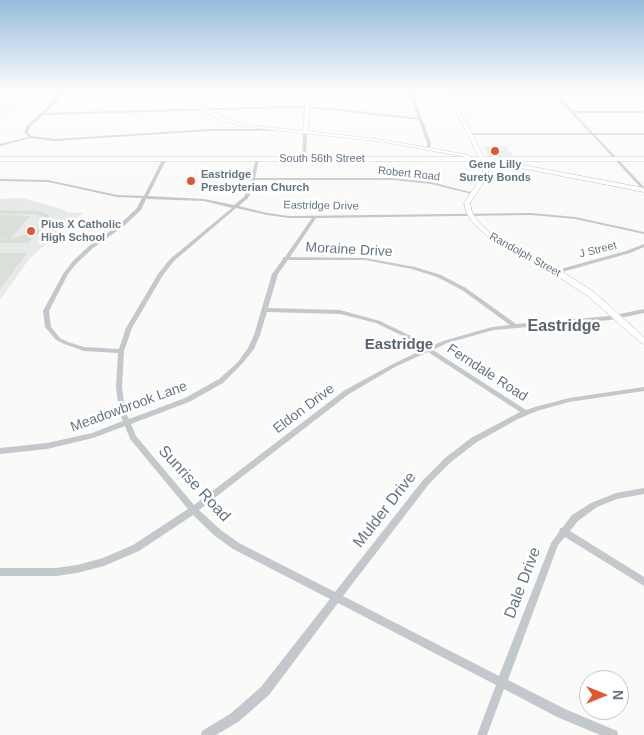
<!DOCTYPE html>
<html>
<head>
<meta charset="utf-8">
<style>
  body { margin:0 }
  #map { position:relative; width:644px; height:735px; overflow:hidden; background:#fafaf8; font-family:Helvetica,sans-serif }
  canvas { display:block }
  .north { position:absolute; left:579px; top:670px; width:50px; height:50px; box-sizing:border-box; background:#fff; border:1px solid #c1c8cd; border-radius:50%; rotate:90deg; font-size:14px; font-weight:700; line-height:20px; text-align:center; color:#657683 }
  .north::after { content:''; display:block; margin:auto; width:18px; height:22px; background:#e4572e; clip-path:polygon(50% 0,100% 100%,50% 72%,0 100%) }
</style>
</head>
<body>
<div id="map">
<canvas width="644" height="735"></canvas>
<div class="north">N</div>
</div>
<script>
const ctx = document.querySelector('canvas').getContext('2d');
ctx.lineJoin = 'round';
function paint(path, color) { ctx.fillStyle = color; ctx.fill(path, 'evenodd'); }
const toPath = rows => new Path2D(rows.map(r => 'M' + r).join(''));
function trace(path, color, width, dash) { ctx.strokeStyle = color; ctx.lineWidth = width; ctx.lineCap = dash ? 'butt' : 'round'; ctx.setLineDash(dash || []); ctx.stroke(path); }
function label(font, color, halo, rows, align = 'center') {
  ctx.font = font + ' Helvetica,sans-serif'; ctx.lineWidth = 5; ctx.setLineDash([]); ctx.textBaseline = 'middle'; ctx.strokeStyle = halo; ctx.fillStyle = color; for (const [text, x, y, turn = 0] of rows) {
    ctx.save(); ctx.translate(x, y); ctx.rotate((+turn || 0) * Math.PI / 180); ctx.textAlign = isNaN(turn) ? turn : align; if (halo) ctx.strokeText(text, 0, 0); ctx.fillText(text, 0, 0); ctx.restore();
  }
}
const built = toPath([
  [483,146,506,146,513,156,488,156],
  [22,198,66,210,65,212,83,213,30,258,0,300,0,199]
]);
const green = toPath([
  [0,210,39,211,49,215,51,221,44,231,30,238,32,239,29,243,0,243,0,239,9,238,0,238,0,215,30,216,10,239,33,232,42,227,44,221,42,217,36,214,0,214],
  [0,253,27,253,0,289]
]);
const street = toPath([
  [63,92,66,92,45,113,288,106,332,108,418,118,410,92,412,92,431,143,429,149,427,149,427,143,419,120,332,110,288,108,43,115,30,127,28,132,31,136,55,139,208,129,273,129,275,130,273,131,208,131,55,141,30,138,0,146,0,144,28,137,24,132,27,126,63,92],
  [553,92,644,93,644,95,557,95,573,111,644,111,644,113,574,113,593,133,644,133,644,135,595,135,644,187,644,190,643,190,592,135,469,135,467,134,469,133,590,133,554,95,449,95,448,94,449,93,553,92],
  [305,132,307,133,306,159,304,160,302,159,303,133,305,132],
  [256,158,259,159,255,178,393,178,431,182,474,193,472,194,431,184,393,180,255,180,253,188,248,198,239,206,267,213,289,216,531,213,575,217,644,232,644,234,575,219,531,215,316,218,290,257,365,258,415,267,441,275,466,288,516,324,610,316,644,309,644,313,610,320,494,330,447,343,433,350,526,410,535,407,569,398,644,387,644,391,569,402,537,411,518,419,477,442,451,462,429,484,343,596,499,676,551,543,559,532,560,528,562,528,572,515,591,503,616,493,644,488,644,494,617,499,597,507,578,521,570,531,644,577,644,586,565,537,558,545,508,680,565,709,617,731,618,735,600,735,557,717,504,689,487,735,477,735,496,685,338,603,269,695,238,722,216,735,201,735,202,731,230,714,261,687,330,599,233,549,215,536,193,515,139,551,104,566,77,573,56,576,0,576,0,568,56,568,77,565,103,558,133,545,188,509,130,439,125,426,93,438,47,449,0,454,0,448,47,443,92,433,123,421,119,412,116,387,118,353,84,351,64,344,56,340,45,327,43,311,63,274,73,261,89,246,120,224,137,208,142,198,117,197,48,182,0,181,0,179,48,180,117,195,144,196,162,160,164,159,166,160,148,196,204,199,234,205,244,197,249,188,256,158],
  [146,199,204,201,232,208,170,259,158,274,126,328,119,349,84,347,68,342,60,338,51,327,49,311,68,274,77,263,93,248,124,226,141,210,146,199],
  [236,208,267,215,289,218,312,218,285,257,283,257,283,259,272,274,254,335,248,348,238,362,219,379,185,398,129,419,125,412,122,387,124,351,132,328,163,275,174,261,236,208],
  [288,260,365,260,412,269,437,277,462,290,510,325,492,327,443,341,429,347,411,336,380,321,340,310,268,308,278,274,288,260],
  [267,312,340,314,376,323,407,338,424,349,391,365,345,390,194,505,136,436,131,424,189,402,223,383,242,364,254,349,260,335,267,312],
  [428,352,520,412,471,438,445,458,423,480,335,592,239,543,221,530,199,510,349,394,395,367,428,352],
  [644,244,644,247,630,253,555,274,552,272,553,271,626,251,644,244]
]);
const secondary = toPath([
  [26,92,30,92,0,116,0,113,26,92],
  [190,92,194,92,203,105,211,111,227,119,246,125,303,131,306,92,310,92,308,131,384,140,469,155,470,156,468,157,479,157,446,92,450,92,484,157,644,157,644,161,486,161,489,166,488,176,470,203,472,212,477,220,491,234,566,274,594,292,644,337,644,344,641,343,588,296,560,278,487,236,472,222,466,212,464,203,482,176,483,166,481,161,0,161,0,157,466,157,384,142,246,127,223,121,207,113,199,107,190,92],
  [502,161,644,188,644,192,500,164,499,163,502,161]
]);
const markers = [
  [495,151,5,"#e4572e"],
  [191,181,5,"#e4572e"],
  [31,231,5,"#e4572e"]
];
const farStreetnames = [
  ["South 56th Street",322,159],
  ["Robert Road",409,174,6],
  ["Eastridge Drive",321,206,1],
  ["J Street",598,250,-14],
  ["Randolph Street",525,255,29]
];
const farPoinames = [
  ["Gene Lilly",495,165,"center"],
  ["Surety Bonds",495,178,"center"],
  ["Eastridge",201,175],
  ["Presbyterian Church",201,188],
  ["Pius X Catholic",41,225],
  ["High School",41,238]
];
const streetNames = [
  ["Moraine Drive",349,250,3],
  ["Ferndale Road",487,373,33],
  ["Meadowbrook Lane",129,407,-20],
  ["Eldon Drive",304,409,-37]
];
const neighbourhoodNames = [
  ["Eastridge",399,345]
];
const quarterNames = [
  ["Eastridge",564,327]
];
const nearStreetnames = [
  ["Sunrise Road",194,484,47],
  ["Mulder Drive",385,510,-52],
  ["Dale Drive",523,583,-69]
];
paint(built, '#e8e9e9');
paint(green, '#dadfd7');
trace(secondary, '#b3babf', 1);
paint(street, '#c3c8cc');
paint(secondary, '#fff');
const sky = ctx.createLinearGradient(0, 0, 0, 195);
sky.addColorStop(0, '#96bcdc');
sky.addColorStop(0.47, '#fdfdfc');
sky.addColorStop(1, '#fdfdfc00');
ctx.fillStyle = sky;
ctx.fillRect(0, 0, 644, 195);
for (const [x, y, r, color] of markers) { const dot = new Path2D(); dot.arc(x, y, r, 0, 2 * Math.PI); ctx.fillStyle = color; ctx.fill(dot); trace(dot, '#fff', 2); }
label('11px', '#657683', '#fff', farStreetnames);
label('bold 11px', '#657683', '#fff', farPoinames, 'left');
label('14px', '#657683', '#fff', streetNames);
label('bold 15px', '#57646e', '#fff', neighbourhoodNames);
label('bold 16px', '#57646e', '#fff', quarterNames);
label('16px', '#657683', '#fff', nearStreetnames);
</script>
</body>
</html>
